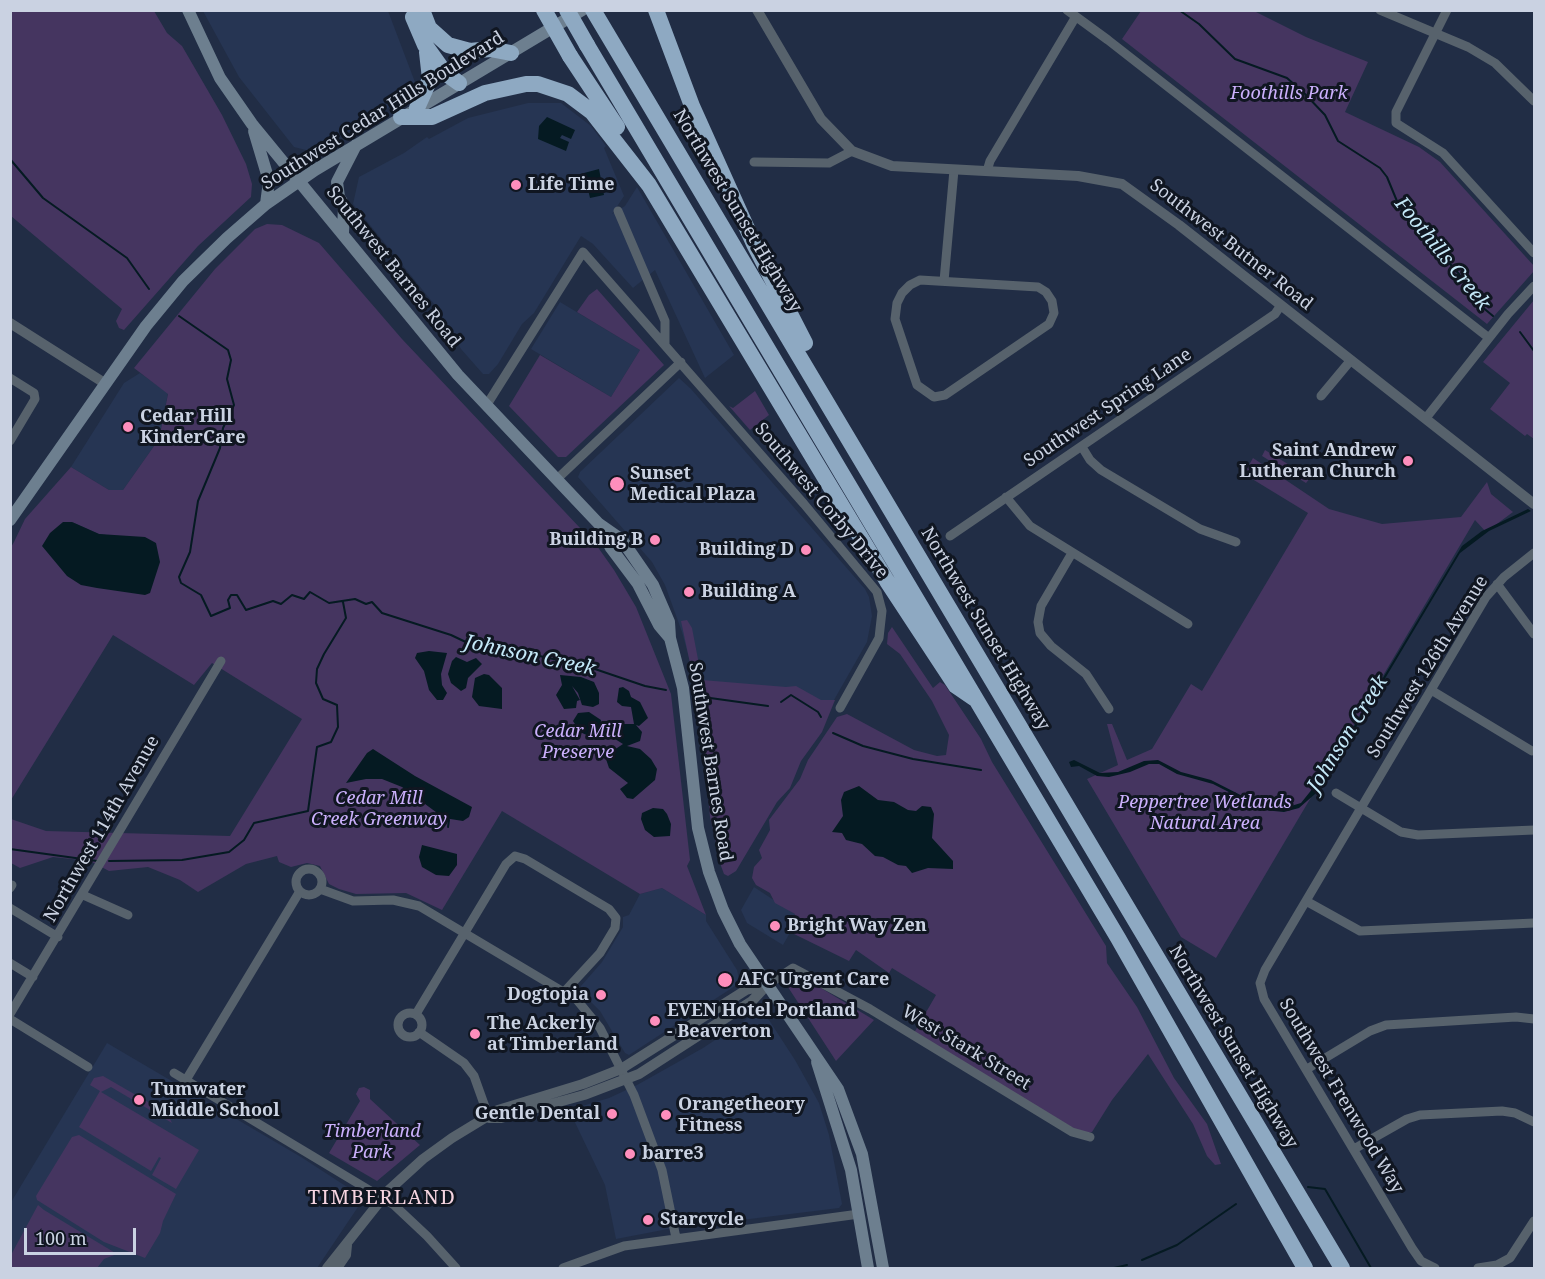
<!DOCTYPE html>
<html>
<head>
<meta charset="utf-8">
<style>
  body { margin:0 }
  #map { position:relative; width:1545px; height:1279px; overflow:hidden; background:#212d45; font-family:"Noto Serif",serif }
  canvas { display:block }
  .frame { position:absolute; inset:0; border:12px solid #cad2e2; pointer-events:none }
  .scale { position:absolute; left:24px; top:1228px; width:112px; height:27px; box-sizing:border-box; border:3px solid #cad2e2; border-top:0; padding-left:8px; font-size:18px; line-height:21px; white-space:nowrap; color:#cad2e2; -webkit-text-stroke:4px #101621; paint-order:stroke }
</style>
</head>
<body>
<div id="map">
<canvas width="1545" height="1279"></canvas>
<div class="frame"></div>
<div class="scale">100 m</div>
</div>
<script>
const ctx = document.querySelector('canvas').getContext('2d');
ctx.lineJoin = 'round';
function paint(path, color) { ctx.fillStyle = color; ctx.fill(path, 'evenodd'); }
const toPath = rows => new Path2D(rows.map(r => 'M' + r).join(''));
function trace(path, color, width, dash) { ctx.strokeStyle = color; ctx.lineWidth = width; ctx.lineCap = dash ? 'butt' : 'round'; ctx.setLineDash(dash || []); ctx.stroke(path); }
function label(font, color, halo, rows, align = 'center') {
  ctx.font = font + ' "Noto Serif",serif'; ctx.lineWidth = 6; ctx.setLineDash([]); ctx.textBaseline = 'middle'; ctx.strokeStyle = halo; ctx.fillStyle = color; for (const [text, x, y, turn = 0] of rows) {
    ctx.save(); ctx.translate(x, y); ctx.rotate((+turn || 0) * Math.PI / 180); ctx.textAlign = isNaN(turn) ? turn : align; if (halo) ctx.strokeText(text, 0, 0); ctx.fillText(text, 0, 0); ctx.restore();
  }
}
const built = toPath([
  [203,11,388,11,418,90,314,152,294,147,239,77],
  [528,103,561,103,591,126,606,146,604,148,624,196,612,214,625,206,637,187,734,355,705,378,655,270,633,288,593,244,581,236,534,313,522,324,498,364,489,374,483,374,461,349,434,304,353,204,359,177,404,153,427,137,429,139,468,118],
  [560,302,640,350,611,397,531,349],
  [140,373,168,393,159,439,123,490,109,490,71,467,124,383],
  [679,378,691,389,865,589,869,597,872,616,867,642,826,714,697,687,682,632,665,585,652,562,578,477,580,472],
  [754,887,795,914,790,923,791,931,783,945,747,923,741,910],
  [662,888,706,915,706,921,737,970,739,979,735,986,629,1055,625,1053,600,1011,581,992,581,986,602,962,623,927,623,917,629,915,640,894],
  [761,1013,769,1020,795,1060,819,1103,829,1135,842,1204,839,1208,668,1229,616,1239,605,1185,569,1110,609,1098,637,1085,703,1048,753,1015],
  [107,1043,301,1157,361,1196,362,1201,317,1268,11,1268,10,1204]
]);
const green = toPath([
  [11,10,154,11,167,33,182,46,222,115,246,164,252,184,251,197,198,246,124,330,119,328,116,321,122,309,11,216],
  [1141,11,1254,11,1306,37,1368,62,1345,112,1419,147,1440,162,1534,266,1534,271,1487,324,1122,39],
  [267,224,282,225,319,243,402,339,597,546,614,570,636,607,671,694,690,860,687,866,706,915,662,888,640,894,502,811,442,910,406,893,356,894,339,889,329,884,320,866,307,863,291,867,279,862,277,856,246,864,198,892,180,880,148,867,109,871,90,861,53,857,20,868,11,863,11,819,46,831,230,836,302,719,212,663,194,685,113,635,11,800,10,549,14,542,25,519,71,467,109,490,123,490,159,439,168,394,134,368,215,269,255,229],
  [72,522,99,534,113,536,155,577],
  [597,289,664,365,566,457,558,457,509,406,540,355,611,397,640,350,577,312,589,295],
  [1534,300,1534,439,1527,434,1525,436,1490,409,1510,383,1483,362],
  [755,391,769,415,750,430,729,406,733,408],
  [1265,450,1304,474,1306,472,1311,477,1306,483,1262,456],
  [1253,458,1329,509,1382,524,1461,517,1487,482,1491,494,1513,512,1486,532,1475,520,1216,958,1181,937,1087,779,1118,765,1107,724,1112,724,1127,760,1152,749,1191,684,1202,691,1308,513,1244,474],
  [687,620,692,628,702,680,786,687,796,686,821,700,835,700,822,732,801,761,790,788,777,802,736,871,728,876,724,874,721,866,710,817,700,710,681,621],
  [892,627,933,688,940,682,945,685,981,739,992,762,1106,946,1107,963,1137,1007,1174,1078,1207,1124,1221,1164,1215,1165,1207,1156,1193,1124,1148,1054,1112,1100,1092,1132,1083,1134,914,1033,936,995,892,968,889,973,856,950,849,961,794,934,790,924,795,914,775,903,770,893,756,885,752,878,754,867,762,858,759,850,770,830,769,820,800,779,808,760,837,717,847,714,914,750,937,756,946,755,949,735,932,701,900,654,887,644,888,633],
  [806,979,874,1020,836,1061,786,984],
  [103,1076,167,1113,172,1123,111,1087,101,1092,199,1150,176,1189,152,1175,161,1158,159,1157,151,1171,79,1127,100,1091,90,1085,94,1078],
  [364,1087,370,1090,370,1099,420,1145,377,1181,329,1153,360,1101,356,1094,359,1088],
  [79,1135,176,1194,163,1221,160,1233,145,1258,104,1242,37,1200,36,1196,72,1137],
  [38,1205,44,1210,117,1254,104,1259,97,1268,11,1268,11,1255]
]);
const water = toPath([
  [547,117,575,130,571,139,562,135,560,138,569,142,566,151,538,139,539,126],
  [599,169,604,195,590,198,584,173],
  [1528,509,1531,511,1489,531,1460,553,1331,769,1315,794,1299,808,1284,812,1264,810,1213,784,1177,774,1159,764,1149,764,1130,772,1109,777,1097,776,1079,766,1071,767,1069,762,1074,760,1100,773,1118,772,1144,761,1158,760,1181,772,1211,780,1262,806,1281,809,1301,803,1329,768,1462,546,1482,531],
  [63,522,72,522,99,534,145,537,156,543,160,562,150,593,145,595,97,588,81,585,67,576,42,546,50,533],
  [429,651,447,653,441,674,442,685,447,693,443,700,437,700,429,690,424,671,415,658,417,653],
  [456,657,467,662,476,658,482,664,468,678,466,688,461,691,451,683,448,674,452,661],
  [484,674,489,675,502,688,502,709,479,706,472,697,475,678],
  [560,675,581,677,594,682,599,693,599,704,593,707,582,705,578,693,572,686,580,700,577,701,576,708,564,709,556,695,562,685],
  [623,687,629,691,631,697,640,702,648,718,639,726,636,725,642,732,640,741,627,746,640,749,651,759,657,769,655,780,633,799,627,798,620,789,628,783,609,768,605,756,623,744,615,739,604,738,610,724,634,724,631,707,622,706,617,702,619,688],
  [589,712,601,720,599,736,593,738,580,732,573,721,578,713],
  [373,749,415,776,472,807,469,817,463,821,444,818,402,787,382,779,366,779,346,783,367,753],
  [859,786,878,800,894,802,908,810,916,811,922,806,931,807,934,814,932,838,953,861,953,869,928,868,912,873,906,866,898,865,883,857,875,856,862,844,846,840,842,833,832,832,843,816,841,800,844,792],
  [653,808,663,809,667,814,671,824,670,836,654,837,645,830,641,819,642,813],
  [422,845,457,854,457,865,449,876,436,875,422,867,419,857]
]);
const stream = toPath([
  [1179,10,1199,24,1235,59,1287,78,1305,94,1325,115,1338,141,1380,168,1387,177,1399,206,1459,274,1481,306,1493,316],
  [10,159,43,198,127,258,149,289],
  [179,316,228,350,231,360,227,379,234,405,223,428,220,448,198,501,190,552,179,577,181,583,201,595,211,616,230,608,228,600,231,595,237,595,246,610,273,601,281,604,292,595,304,599,310,592,329,603,355,599,366,604,372,602,382,613,451,635,472,645,502,648,586,666,645,686,666,690],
  [1520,332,1534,351],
  [703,697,768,706],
  [781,702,791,695,818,712,821,717],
  [833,733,863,746,913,759,981,770],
  [448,827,449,820],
  [10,849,97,861],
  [109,861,182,860,229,852,244,840,254,823,308,811,317,747,331,742,338,727,337,705,323,699,316,683,317,669,324,654,346,618,343,602],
  [1308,1187,1325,1189,1371,1268],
  [1142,1260,1177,1245,1236,1204],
  [1114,1268,1127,1265]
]);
const minor = toPath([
  [1067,10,1108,40,1489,338],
  [1380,10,1468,47,1495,63,1534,101],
  [1447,10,1396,112,1396,123,1443,153,1534,253],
  [754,162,829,163,852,151],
  [987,171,990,161,1075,18],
  [618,211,665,321,665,345],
  [920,280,1038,287,1046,292,1052,301,1054,313,1049,324,945,395,934,397,917,385,895,319,897,303,902,293,910,285,920,280],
  [944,281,954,170],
  [10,378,34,393,35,399,10,441],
  [1321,396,1351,360],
  [486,406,583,252,804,504,877,592,882,611,879,638,840,708],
  [1426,418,1508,314,1534,286],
  [1082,447,1090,460,1101,470,1200,529,1236,542],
  [557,479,681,362],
  [1006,497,1030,526,1188,624],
  [950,536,1275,314,1281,305],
  [1072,553,1041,606,1038,622,1040,633,1051,646,1086,674,1109,709],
  [1497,584,1534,634],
  [1431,690,1532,751],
  [1336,793,1401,832,1418,835,1534,830],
  '296 882a13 13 0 1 1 26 0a13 13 0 1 1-26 0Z',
  [10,888,12,885],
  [320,889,353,901,393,900,419,906,577,1000,600,1028,634,1095,662,1170,676,1238],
  [83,895,128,915],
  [1306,901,1360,931,1534,923],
  [10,908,58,937],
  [10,963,33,977],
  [767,985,793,968,870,1009,1072,1132,1090,1137],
  '398 1025a12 12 0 1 1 24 0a12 12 0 1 1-24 0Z',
  [10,1014,221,661],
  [416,1014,506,864,515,856,525,859,609,909,616,918,615,928,600,953,565,991],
  [10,1019,88,1067],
  [419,1032,464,1063,474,1076,489,1118],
  [1307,1069,1370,1031,1386,1025,1516,1017,1534,1019],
  [174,1073,394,1205,427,1236,456,1268],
  [186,1080,300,891],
  [1354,1149,1407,1119,1420,1115,1502,1111,1515,1113,1534,1122],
  [563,1268,624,1246,859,1214],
  [1435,1268,1421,1261,1412,1248,1264,999,1260,983,1265,970,1486,597,1504,577,1534,553],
  [1478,1268,1497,1265,1510,1258,1534,1221]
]);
const tertiary = toPath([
  [757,10,821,119,852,151,892,166,1078,176,1122,184,1179,225,1534,504],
  [10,323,106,384],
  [489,1118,501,1118,584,1095,639,1074,752,1001,767,985],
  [327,1268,389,1190,423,1159,452,1138,498,1110,583,1084,621,1069,746,990,767,985],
  [337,1268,346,1255,347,1245]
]);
const secondary = toPath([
  [188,10,220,78,252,124,458,375,599,524,622,540,653,585,669,622,670,638,683,688,698,828,709,872,723,910,740,944,838,1089,862,1154,883,1268],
  [254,131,269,181,266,204],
  [343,233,344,205,339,197,337,182,356,145],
  [10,520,146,326,183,281,227,238,266,204,315,170,582,10],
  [600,526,611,548,638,584,659,625,670,638],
  [817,1062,851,1170,868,1268]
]);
const motorway = toPath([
  [422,10,429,28,448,45,470,51,490,49,511,53],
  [593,10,1342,1268],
  [656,10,692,106,754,244,805,343],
  [413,17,425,45,445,73,459,83],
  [587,45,1118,938,1305,1268],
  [570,56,617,127],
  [417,108,430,79,427,52],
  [401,117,432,117,485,93,526,84,538,84,568,94,592,112,649,185,887,581,956,686,975,699]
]);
const motorwayBridge = toPath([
  [544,10,570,56],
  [567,10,587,45]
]);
const markers = [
  [516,185,6,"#fe8ebc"],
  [128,427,6,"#fe8ebc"],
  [1408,461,6,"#fe8ebc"],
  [617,484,8,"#fe8ebc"],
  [655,540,6,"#fe8ebc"],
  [806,550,6,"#fe8ebc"],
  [689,592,6,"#fe8ebc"],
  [775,926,6,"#fe8ebc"],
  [725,980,8,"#fe8ebc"],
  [601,995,6,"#fe8ebc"],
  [655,1021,6,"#fe8ebc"],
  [475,1034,6,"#fe8ebc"],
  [139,1100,6,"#fe8ebc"],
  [612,1114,6,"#fe8ebc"],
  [666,1115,6,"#fe8ebc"],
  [630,1154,6,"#fe8ebc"],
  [648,1220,6,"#fe8ebc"]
];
const parkNames = [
  ["Foothills Park",1289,94],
  ["Cedar Mill",578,732],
  ["Preserve",578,753],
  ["Cedar Mill",379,799],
  ["Creek Greenway",379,820],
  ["Peppertree Wetlands",1205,803],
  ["Natural Area",1205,824],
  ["Timberland",372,1132],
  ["Park",372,1153]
];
const streetNames = [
  ["Southwest Cedar Hills Boulevard",383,111,-32],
  ["Northwest Sunset Highway",737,211,59],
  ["Southwest Butner Road",1231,245,38],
  ["Southwest Barnes Road",393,267,51],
  ["Southwest Spring Lane",1108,408,-34],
  ["Southwest Corby Drive",821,501,50],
  ["Northwest Sunset Highway",985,629,59],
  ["Southwest 126th Avenue",1428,667,-58],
  ["Southwest Barnes Road",710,762,81],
  ["Northwest 114th Avenue",102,829,-60],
  ["Northwest Sunset Highway",1233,1047,59],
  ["West Stark Street",966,1048,31],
  ["Southwest Frenwood Way",1341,1096,59]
];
const poiNames = [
  ["Life Time",528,185],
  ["Cedar Hill",140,417],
  ["KinderCare",140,438],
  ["Saint Andrew",1396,451,"right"],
  ["Lutheran Church",1396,472,"right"],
  ["Sunset",630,474],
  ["Medical Plaza",630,495],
  ["Building B",643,540,"right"],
  ["Building D",794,550,"right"],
  ["Building A",701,592],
  ["Bright Way Zen",787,926],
  ["AFC Urgent Care",738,980],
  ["Dogtopia",589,995,"right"],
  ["EVEN Hotel Portland",667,1011],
  ["- Beaverton",667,1032],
  ["The Ackerly",487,1024],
  ["at Timberland",487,1045],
  ["Tumwater",151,1090],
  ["Middle School",151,1111],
  ["Orangetheory",678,1105],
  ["Fitness",678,1126],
  ["Gentle Dental",600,1114,"right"],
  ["barre3",642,1154],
  ["Starcycle",660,1220]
];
const waterNames = [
  ["Foothills Creek",1442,254,51],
  ["Johnson Creek",530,656,12],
  ["Johnson Creek",1348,734,-58]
];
const neighbourhoodNames = [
  ["TIMBERLAND",382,1198]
];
paint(built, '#263553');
paint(green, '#453560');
paint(water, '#051a22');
trace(stream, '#051a22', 2);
trace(minor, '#57626c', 9);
trace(tertiary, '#57626c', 10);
trace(secondary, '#6d7f8f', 12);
trace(motorway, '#8ea9c2', 16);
trace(motorwayBridge, '#8ea9c2', 16);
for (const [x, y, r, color] of markers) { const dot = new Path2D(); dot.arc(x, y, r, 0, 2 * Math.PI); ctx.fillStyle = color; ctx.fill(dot); trace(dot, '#101621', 2); }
label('italic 18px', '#cbb0fc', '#101621', parkNames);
label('18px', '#cad2e2', '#101621', streetNames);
label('bold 18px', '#cad2e2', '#101621', poiNames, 'left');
label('italic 20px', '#c5e9f9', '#101621', waterNames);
ctx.letterSpacing = '1.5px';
label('20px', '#f5d4e0', '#101621', neighbourhoodNames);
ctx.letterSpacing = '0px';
</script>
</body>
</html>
